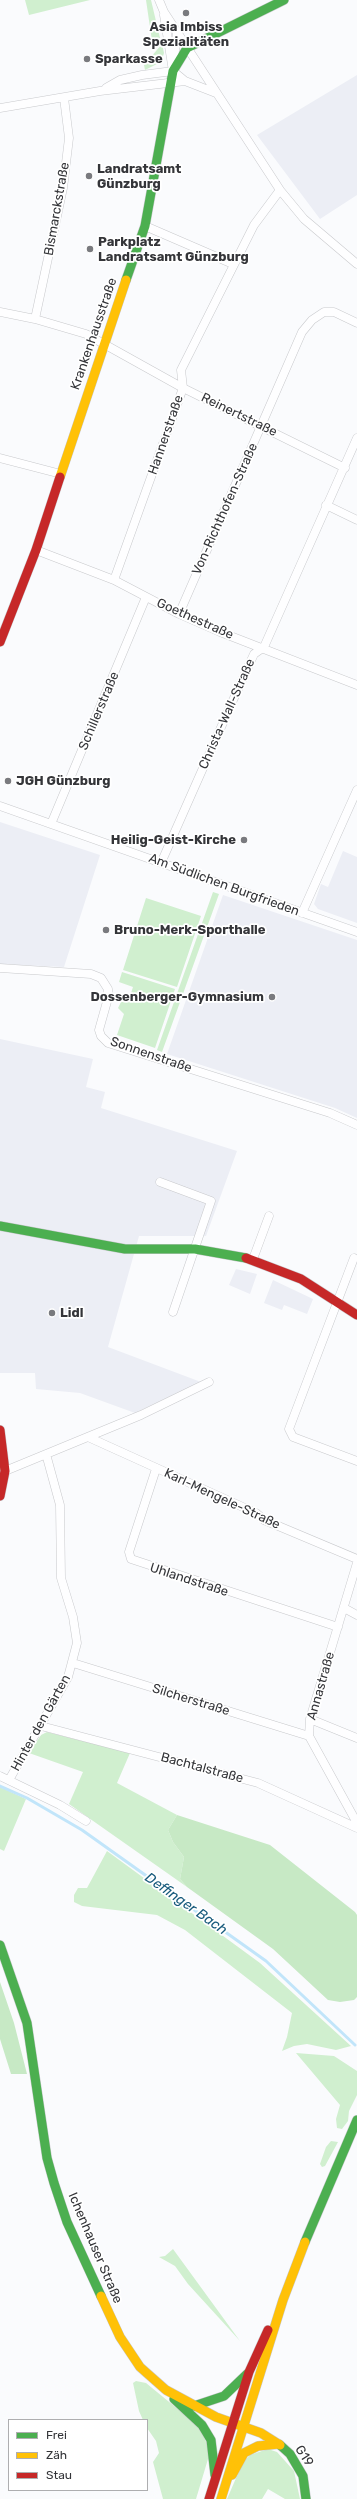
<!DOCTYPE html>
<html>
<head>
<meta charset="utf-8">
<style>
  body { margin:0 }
  #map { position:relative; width:357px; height:2499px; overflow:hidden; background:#fafbfd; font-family:Rubik,sans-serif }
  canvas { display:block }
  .legend { position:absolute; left:8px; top:2419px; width:140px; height:72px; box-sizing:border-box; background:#fff; border:1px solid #aeaeb0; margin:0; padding:5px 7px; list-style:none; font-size:12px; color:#343539 }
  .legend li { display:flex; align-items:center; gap:8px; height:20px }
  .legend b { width:20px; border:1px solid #aeaeb0 }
</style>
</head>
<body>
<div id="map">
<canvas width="357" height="2499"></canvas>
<ul class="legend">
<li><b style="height:5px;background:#4caf50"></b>Frei</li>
<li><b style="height:5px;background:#ffc107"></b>Zäh</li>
<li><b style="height:5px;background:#c62828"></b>Stau</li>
</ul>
</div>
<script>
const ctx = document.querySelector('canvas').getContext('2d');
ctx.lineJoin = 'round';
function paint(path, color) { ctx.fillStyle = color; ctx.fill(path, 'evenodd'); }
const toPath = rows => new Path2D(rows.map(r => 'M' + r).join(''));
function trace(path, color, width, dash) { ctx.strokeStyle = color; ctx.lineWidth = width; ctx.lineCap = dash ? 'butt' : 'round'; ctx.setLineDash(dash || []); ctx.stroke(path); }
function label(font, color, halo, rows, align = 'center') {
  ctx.font = font + ' Rubik,sans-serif'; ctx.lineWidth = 3.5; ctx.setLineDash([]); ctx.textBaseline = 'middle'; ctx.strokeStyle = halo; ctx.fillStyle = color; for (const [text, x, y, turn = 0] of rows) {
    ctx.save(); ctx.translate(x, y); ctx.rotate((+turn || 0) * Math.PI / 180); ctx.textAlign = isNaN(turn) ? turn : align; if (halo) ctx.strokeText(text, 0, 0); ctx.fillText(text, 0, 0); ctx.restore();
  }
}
const built = toPath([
  [357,75,357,195,320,219,257,135],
  [0,822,100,855,64,967,0,964],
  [343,851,357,857,357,923,318,909,314,904,321,884,328,887],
  [223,895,357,940,357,1118,335,1108,167,1054],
  [0,1039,93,1059,86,1087,105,1092,101,1108,237,1151,206,1236,139,1236,108,1347,201,1382,135,1413,80,1393,36,1389,35,1373,0,1373],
  [236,1269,257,1274,250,1294,229,1285],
  [273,1280,313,1299,307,1314,284,1305,282,1310,264,1303]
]);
const green = toPath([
  [25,0,90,0,29,15],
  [146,0,151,0,160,38,152,41],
  [162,44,164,53,161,62,145,70,144,65],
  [213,892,219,894,162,1052,157,1050],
  [146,898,201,916,177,987,123,970],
  [122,972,175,989,155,1048,117,1035,124,1014,118,1008,121,1002,128,1002,133,987,119,982],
  [47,1732,130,1753,117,1783,177,1815,168,1830,173,1842,184,1857,180,1879,187,1887,69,1804,83,1772,29,1753,41,1735],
  [0,1787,26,1799,4,1851,0,1849],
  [107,1851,260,1963,351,2046,336,2050,307,2044,294,2046,282,2051,287,2037,292,2013,185,1930,157,1915,82,1906,74,1902,74,1895,78,1888,87,1888],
  [296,2053,334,2056,357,2071,357,2095,349,2111,348,2121,342,2129,337,2128,336,2119,340,2105],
  [331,2141,338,2142,325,2166,322,2167,320,2164,326,2147],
  [173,2249,240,2341,188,2284,175,2266,159,2257,165,2256],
  [136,2381,146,2383,196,2424,202,2433,208,2446,208,2459,196,2499,163,2499,153,2462,159,2453,156,2441,147,2428,147,2420,143,2420,139,2411,133,2383],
  [268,2449,277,2452,294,2471,300,2499,285,2499,268,2489,262,2499,227,2499,243,2462,250,2455]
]);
const forest = toPath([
  [177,1815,270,1845,355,1912,357,1915,357,1997,354,2000,340,2002,328,2000,273,1949,187,1887,180,1879,184,1857,173,1842,168,1830],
  [0,1982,14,2023,27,2074,11,2074,0,2039]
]);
const stream = toPath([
  [0,1786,27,1798,82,1830,266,1961,355,2045]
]);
const street = toPath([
  [159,0,164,12,280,190,304,219,357,264],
  [164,15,173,71],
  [174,59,177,33],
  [173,71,185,81,216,93],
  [106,88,120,80,142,75,173,71],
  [0,108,100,91,185,81],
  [145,226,233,264],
  [0,312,35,319,86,334,183,388,345,468],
  [35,319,63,188,69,138,64,98],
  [0,458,61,474],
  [326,505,357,520],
  [36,550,114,580,179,614,220,632,357,685],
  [114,580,183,388,181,370,254,225,280,190],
  [179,614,302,332,312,320,324,312,334,312,357,323],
  [0,806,357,932],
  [51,824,146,597],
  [161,863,234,698,254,654,264,647,357,438],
  [302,913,357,790],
  [0,968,91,974,101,978,108,989,108,998,99,1030,101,1036,108,1043,330,1113,357,1125],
  [160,1182,211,1201,173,1312],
  [354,1258,289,1429,293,1437,357,1461],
  [253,1259,269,1216],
  [88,1437,256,1513,264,1520,357,1559],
  [156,1469,129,1552,131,1559,338,1627],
  [5,1471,141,1415,209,1382],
  [357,1563,310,1719,309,1736,357,1823],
  [344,1608,357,1615],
  [73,1663,309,1736],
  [310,1719,357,1738],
  [41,1726,258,1783,357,1828],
  [0,1776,60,1805,86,1821],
  [9,1780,68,1677,77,1643,73,1617,61,1578,60,1505,46,1454]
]);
const fast = toPath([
  [126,280,145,226,173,71,187,48,284,0],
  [0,1226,125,1249,195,1249,246,1258],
  [0,1945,27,2023,47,2158,54,2183,67,2222,101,2296],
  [305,2242,357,2120],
  [174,2399,202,2425,211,2440,215,2475],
  [194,2406,224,2396,247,2374],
  [280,2445,290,2454,303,2476,306,2499]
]);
const slow = toPath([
  [60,477,126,280],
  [101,2296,120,2337,140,2367,166,2390,216,2417,261,2433,280,2445],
  [232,2475,244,2453,258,2446,279,2444],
  [221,2499,283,2300,305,2242]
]);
const jam = toPath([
  [0,642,36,550,60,477],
  [246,1258,301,1279,357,1315],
  [0,1430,5,1471,0,1496],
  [209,2499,249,2372,268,2330]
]);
const markers = [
  [186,13,4,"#797a7e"],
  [87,59,4,"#797a7e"],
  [89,176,4,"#797a7e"],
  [90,249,4,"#797a7e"],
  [8,781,4,"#797a7e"],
  [244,840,4,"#797a7e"],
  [106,930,4,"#797a7e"],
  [272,997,4,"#797a7e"],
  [52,1313,4,"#797a7e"]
];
const poiNames = [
  ["Asia Imbiss",186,27,"center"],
  ["Spezialitäten",186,42,"center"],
  ["Sparkasse",95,59],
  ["Landratsamt",97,169],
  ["Günzburg",97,184],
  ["Parkplatz",98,242],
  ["Landratsamt Günzburg",98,257],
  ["JGH Günzburg",16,781],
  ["Heilig-Geist-Kirche",236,840,"right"],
  ["Bruno-Merk-Sporthalle",114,930],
  ["Dossenberger-Gymnasium",264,997,"right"],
  ["Lidl",60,1313]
];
const streetNames = [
  ["Bismarckstraße",57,209,-80],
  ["Krankenhausstraße",94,334,-71],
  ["Reinertstraße",239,415,26],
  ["Hannerstraße",166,435,-71],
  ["Von-Richthofen-Straße",225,509,-66],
  ["Goethestraße",195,619,24],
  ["Schillerstraße",99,711,-67],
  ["Christa-Wall-Straße",227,714,-66],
  ["Am Südlichen Burgfrieden",224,885,20],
  ["Sonnenstraße",151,1055,19],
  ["Karl-Mengele-Straße",222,1499,25],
  ["Uhlandstraße",189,1580,18],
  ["Annastraße",321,1686,-74],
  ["Silcherstraße",191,1700,17],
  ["Hinter den Gärten",41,1723,-61],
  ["Bachtalstraße",202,1768,15],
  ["Ichenhauser Straße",95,2248,67],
  ["G19",304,2456,57]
];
const waterNames = [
  ["Deffinger Bach",186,1904,35]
];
paint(built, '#eceef5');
paint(green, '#d0efcf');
paint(forest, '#c7e9c5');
trace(stream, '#c1e5fa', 3);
trace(street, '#c8c9cc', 9);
trace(fast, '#c8c9cc', 10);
trace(slow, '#c8c9cc', 10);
trace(jam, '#c8c9cc', 10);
trace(street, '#fefeff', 8);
trace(fast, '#4caf50', 9);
trace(slow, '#ffc107', 9);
trace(jam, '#c62828', 9);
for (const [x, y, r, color] of markers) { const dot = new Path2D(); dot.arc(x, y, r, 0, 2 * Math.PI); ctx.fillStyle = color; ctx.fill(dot); trace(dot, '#fff', 1.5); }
label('bold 13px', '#343539', '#fff', poiNames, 'left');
label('13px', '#343539', '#fff', streetNames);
label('italic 14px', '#175a7c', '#fff', waterNames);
</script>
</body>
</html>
